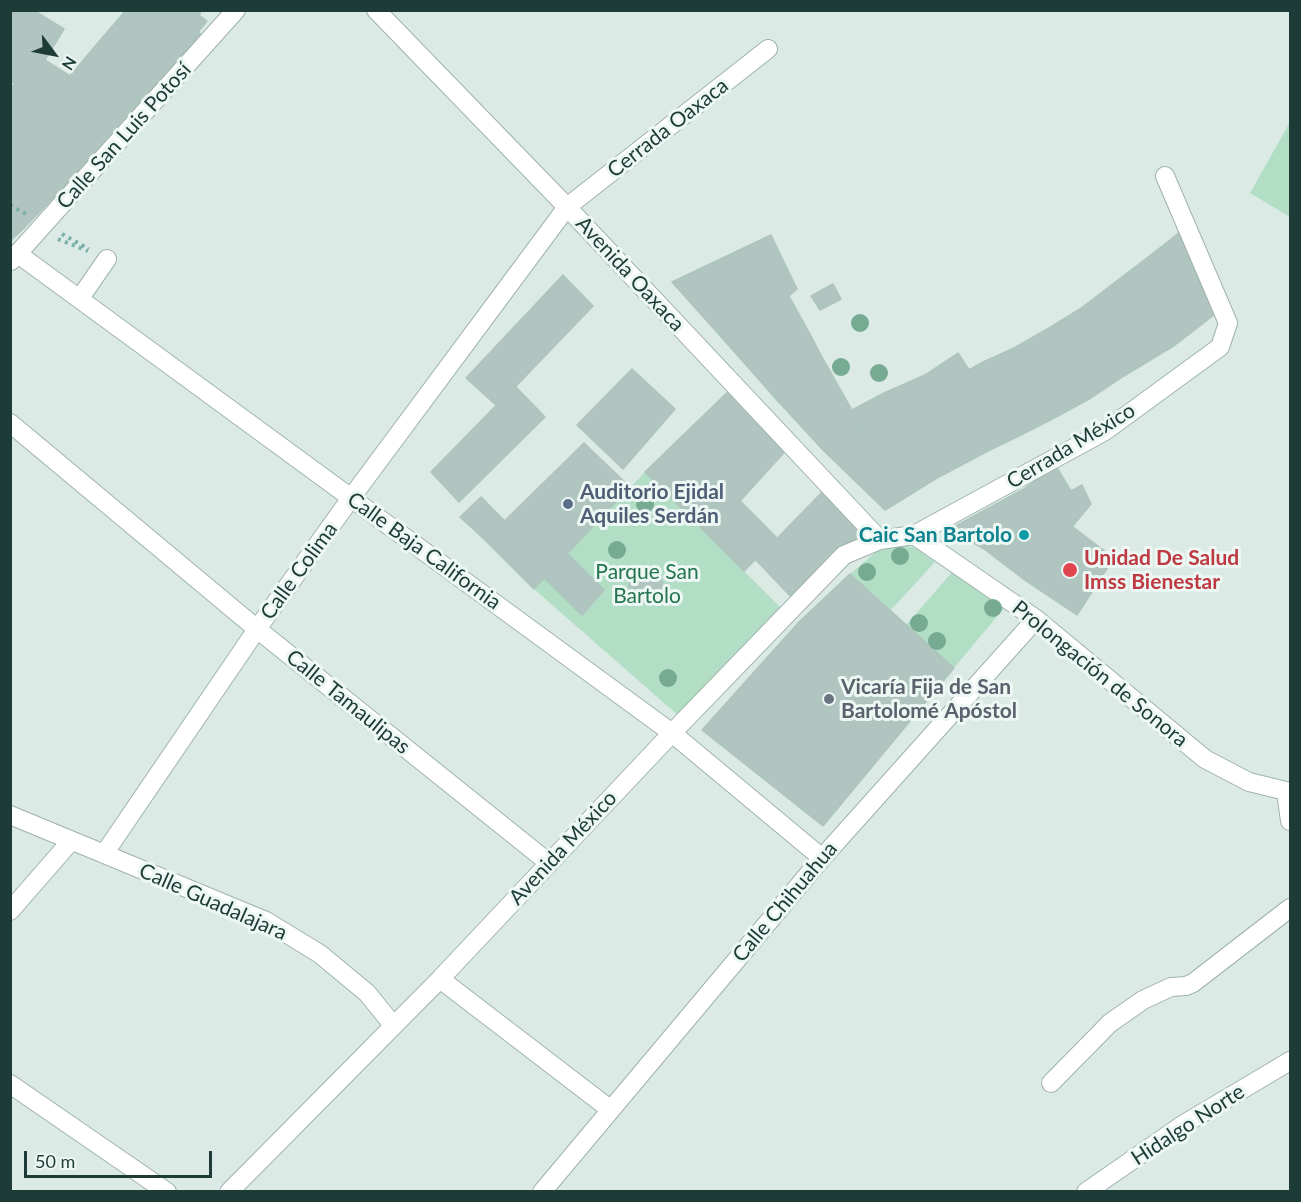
<!DOCTYPE html>
<html>
<head>
<meta charset="utf-8">
<style>
  body { margin:0 }
  #map { position:relative; width:1301px; height:1202px; overflow:hidden; background:#dceae6; font-family:Lato,sans-serif }
  canvas { display:block }
  .frame { position:absolute; inset:0; border:12px solid #1d3b37; pointer-events:none }
  .north { position:absolute; left:24px; top:24px; width:60px; height:60px; -webkit-text-stroke:4px #edf7f3; paint-order:stroke; rotate:122deg; font-size:16px; font-weight:700; line-height:24px; text-align:center; color:#1d3b37 }
  .north::after { content:''; display:block; margin:auto; width:21px; height:27px; background:#1d3b37; clip-path:polygon(50% 0,100% 100%,50% 72%,0 100%) }
  .scale { position:absolute; left:24px; top:1151px; width:188px; height:27px; box-sizing:border-box; border:3px solid #1d3b37; border-top:0; padding-left:8px; font-size:18px; line-height:21px; white-space:nowrap; color:#1d3b37; -webkit-text-stroke:4px #edf7f3; paint-order:stroke }
</style>
</head>
<body>
<div id="map">
<canvas width="1301" height="1202"></canvas>
<div class="frame"></div>
<div class="north">N</div>
<div class="scale">50 m</div>
</div>
<script>
const ctx = document.querySelector('canvas').getContext('2d');
ctx.lineJoin = 'round';
function paint(path, color) { ctx.fillStyle = color; ctx.fill(path, 'evenodd'); }
const toPath = rows => new Path2D(rows.map(r => 'M' + r).join(''));
function trace(path, color, width, dash) { ctx.strokeStyle = color; ctx.lineWidth = width; ctx.lineCap = dash ? 'butt' : 'round'; ctx.setLineDash(dash || []); ctx.stroke(path); }
function label(font, color, halo, rows, align = 'center') {
  ctx.font = font + ' Lato,sans-serif'; ctx.lineWidth = 6; ctx.setLineDash([]); ctx.textBaseline = 'middle'; ctx.strokeStyle = halo; ctx.fillStyle = color; for (const [text, x, y, turn = 0] of rows) {
    ctx.save(); ctx.translate(x, y); ctx.rotate((+turn || 0) * Math.PI / 180); ctx.textAlign = isNaN(turn) ? turn : align; if (halo) ctx.strokeText(text, 0, 0); ctx.fillText(text, 0, 0); ctx.restore();
  }
}
const green = toPath([
  [1290,122,1290,217,1250,193],
  [645,472,782,609,680,717,534,589],
  [900,544,915,548,935,562,891,610,850,574,882,547],
  [953,571,1005,607,954,668,906,625]
]);
const building = toPath([
  [10,10,33,10,64,29,45,60,10,38,10,10],
  [126,10,140,10,190,54,174,72,115,23,126,10],
  [140,10,174,10,204,37,190,54,140,10],
  [174,10,202,10,199,15,207,21,198,32,174,10],
  [115,23,174,72,154,94,96,45,115,23],
  [10,38,70,76,48,102,18,82,14,83,10,80,10,38],
  [96,45,154,94,133,116,76,69,96,45],
  [76,69,133,116,107,145,48,102,76,69],
  [18,82,48,102,23,130,10,122,10,87,18,82],
  [48,102,107,145,78,173,23,130,48,102],
  [10,122,23,130,10,145,10,122],
  [23,130,78,173,52,199,10,168,10,145,23,130],
  [10,168,52,199,21,231,10,223,10,168],
  [10,223,21,231,10,241,10,223],
  [1180,232,1215,314,1196,329,1152,254,1180,232],
  [771,235,797,289,731,348,672,282,771,235],
  [1152,254,1196,329,1175,345,1124,376,1080,309,1152,254],
  [563,275,593,306,497,406,466,378,563,275],
  [833,284,841,299,820,310,811,296,833,284],
  [789,296,811,336,761,382,731,348,789,296],
  [1080,309,1124,376,1091,398,1049,328,1080,309],
  [1049,328,1091,398,1058,416,1014,348,1049,328],
  [811,336,821,355,775,398,761,382,811,336],
  [1014,348,1058,416,1023,434,981,363,1014,348],
  [958,353,983,391,958,411,911,437,884,393,925,375,958,353],
  [821,355,862,428,824,451,775,398,821,355],
  [981,363,1023,434,988,451,958,411,983,391,969,370,981,363],
  [632,369,675,409,623,469,577,425,632,369],
  [515,386,545,417,459,502,431,472,515,386],
  [734,386,790,446,740,501,679,439,734,386],
  [884,393,937,478,903,499,852,410,884,393],
  [958,411,988,451,937,478,911,437,958,411],
  [862,428,903,499,885,510,824,451,862,428],
  [679,439,777,538,744,571,645,472,679,439],
  [584,443,630,487,534,589,485,540,584,443],
  [1056,466,1071,491,1082,485,1091,504,1072,527,1022,490,1056,466],
  [827,487,869,533,792,598,756,560,827,487],
  [1022,490,1065,521,1026,581,984,549,1022,490],
  [1022,490,984,549,950,529,1022,490],
  [481,497,505,521,485,540,460,517,481,497],
  [1065,521,1114,558,1077,615,1026,581,1065,521],
  [567,553,604,590,582,615,544,578,567,553],
  '629 587a17 17 0 1 1 34 0a17 17 0 1 1-34 0Z',
  [850,574,954,668,823,826,702,730,799,622,850,574]
]);
const path = toPath([
  [10,205,26,214],
  [62,234,89,249],
  [58,239,88,251]
]);
const minor = toPath([
  [376,10,567,207,880,540],
  [18,254,672,733,822,858],
  [11,261,236,10],
  [80,298,107,259],
  [10,423,257,629,549,863],
  [914,535,1036,619,1205,759,1249,782,1286,791],
  [1286,791,1290,821],
  [10,815,266,921,320,954,367,993,393,1025],
  [104,854,257,629,351,498,567,207,768,49],
  [10,911,71,841],
  [440,979,611,1110],
  [1051,1083,1110,1023,1143,1000,1171,987,1186,986,1193,983,1290,908],
  [10,1084,167,1192],
  [229,1192,440,979,672,733,844,555,880,540,914,535,1105,431,1220,347,1228,323,1165,176],
  [542,1192,822,858,1036,619],
  [1086,1192,1184,1124,1290,1061]
]);
const trees = [
  [860,323],
  [841,367],
  [879,373],
  [645,504],
  [617,550],
  [900,556],
  [867,572],
  [993,608],
  [919,623],
  [937,641],
  [668,678]
];
const markers = [
  [568,504,6,"#5c6f8a"],
  [1024,535,6,"#0f9aa8"],
  [1070,570,8,"#e0444e"],
  [829,699,6,"#6b7280"]
];
const streetNames = [
  ["Cerrada Oaxaca",668,128,-38],
  ["Calle San Luis Potosí",124,136,-48],
  ["Avenida Oaxaca",630,274,47],
  ["Cerrada México",1071,446,-31],
  ["Calle Baja California",424,551,36],
  ["Calle Colima",299,571,-54],
  ["Prolongación de Sonora",1100,674,39],
  ["Calle Tamaulipas",348,702,39],
  ["Avenida México",563,848,-47],
  ["Calle Guadalajara",213,902,24],
  ["Calle Chihuahua",785,902,-50],
  ["Hidalgo Norte",1188,1125,-33]
];
const serviceNames = [
  ["Auditorio Ejidal",580,492],
  ["Aquiles Serdán",580,516]
];
const cultureNames = [
  ["Caic San Bartolo",1012,535]
];
const healthNames = [
  ["Unidad De Salud",1084,558],
  ["Imss Bienestar",1084,582]
];
const parkNames = [
  ["Parque San",647,572],
  ["Bartolo",647,596]
];
const worshipNames = [
  ["Vicaría Fija de San",841,687],
  ["Bartolomé Apóstol",841,711]
];
paint(green, '#b2dec5');
paint(building, '#b1c5c0');
trace(building, '#aec4be', 1.5);
trace(minor, '#9fb2ae', 20);
trace(path, '#79b1a8', 4, [3, 4.5]);
trace(minor, '#fff', 18);
ctx.fillStyle = '#77aa93';
for (const [x, y] of trees) { ctx.beginPath(); ctx.arc(x, y, 9, 0, 2 * Math.PI); ctx.fill(); }
for (const [x, y, r, color] of markers) { const dot = new Path2D(); dot.arc(x, y, r, 0, 2 * Math.PI); ctx.fillStyle = color; ctx.fill(dot); trace(dot, '#edf7f3', 2); }
label('21px', '#1d3b37', '#edf7f3', streetNames);
label('bold 21px', '#4e5e75', '#edf7f3', serviceNames, 'left');
label('bold 21px', '#0d838f', '#edf7f3', cultureNames, 'right');
label('bold 21px', '#be3a42', '#edf7f3', healthNames, 'left');
label('21px', '#24754f', '#edf7f3', parkNames);
label('bold 21px', '#5b616d', '#edf7f3', worshipNames, 'left');
</script>
</body>
</html>
